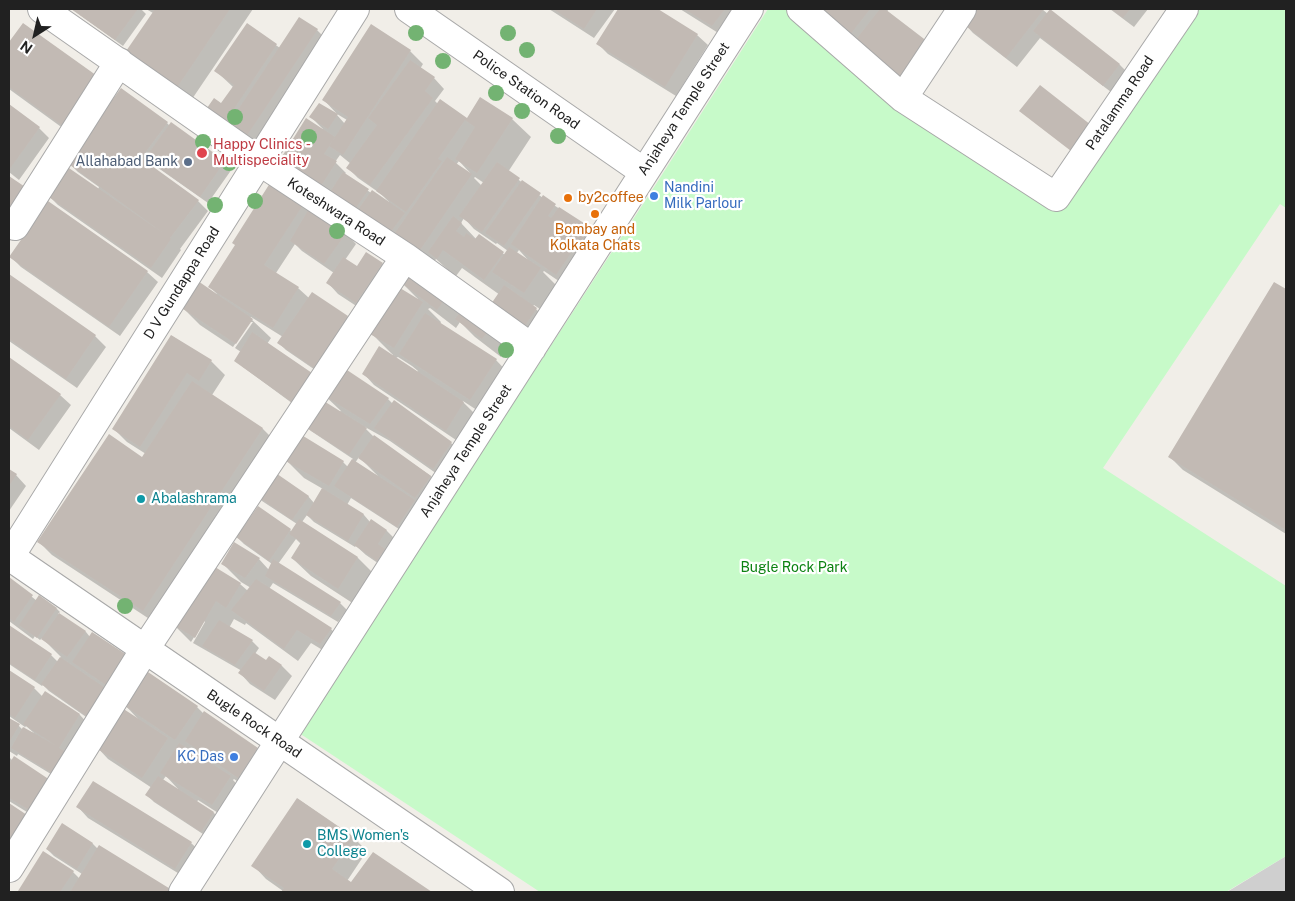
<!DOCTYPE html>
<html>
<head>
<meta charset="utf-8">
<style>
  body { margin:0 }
  #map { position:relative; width:1295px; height:901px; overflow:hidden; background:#f1eee8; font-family:"Public Sans",sans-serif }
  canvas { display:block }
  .frame { position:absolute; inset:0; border:10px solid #212121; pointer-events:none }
  .north { position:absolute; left:10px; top:10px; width:50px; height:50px; -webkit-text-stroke:4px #fff; paint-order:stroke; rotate:215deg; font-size:14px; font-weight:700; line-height:20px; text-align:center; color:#212121 }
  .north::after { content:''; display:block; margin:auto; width:18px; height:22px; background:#212121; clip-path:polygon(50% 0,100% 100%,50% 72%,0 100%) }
</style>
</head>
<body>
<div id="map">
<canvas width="1295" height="901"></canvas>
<div class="frame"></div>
<div class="north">N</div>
</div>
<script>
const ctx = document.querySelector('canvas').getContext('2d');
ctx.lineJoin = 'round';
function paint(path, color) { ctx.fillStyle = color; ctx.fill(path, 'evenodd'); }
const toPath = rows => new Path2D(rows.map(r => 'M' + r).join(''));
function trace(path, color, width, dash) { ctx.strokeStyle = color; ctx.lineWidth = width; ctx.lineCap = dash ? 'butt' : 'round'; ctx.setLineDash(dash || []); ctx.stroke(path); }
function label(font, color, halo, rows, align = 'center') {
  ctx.font = font + ' "Public Sans",sans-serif'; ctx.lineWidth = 4.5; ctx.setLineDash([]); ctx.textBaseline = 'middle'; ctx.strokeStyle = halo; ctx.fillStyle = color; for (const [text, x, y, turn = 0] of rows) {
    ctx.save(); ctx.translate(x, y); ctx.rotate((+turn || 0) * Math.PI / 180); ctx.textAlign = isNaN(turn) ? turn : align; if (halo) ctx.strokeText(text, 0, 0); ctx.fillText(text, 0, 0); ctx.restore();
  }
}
const religious = toPath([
  [1286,856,1286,892,1227,892]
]);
const park = toPath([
  [768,9,788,9,1060,208,1193,9,1286,9,1286,208,1280,204,1103,468,1286,586,1286,856,1226,892,540,892,299,733,658,181]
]);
const shadow = toPath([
  [73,9,141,9,146,14,123,46,80,15],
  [146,9,253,9,188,105,137,70,153,13],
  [549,9,615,9,594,38],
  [619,9,655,9,697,35,708,45,676,96,608,54,598,44],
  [680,9,743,9,723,36],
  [805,9,889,9,857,49],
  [973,9,1042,9,1048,14,1050,11,1120,65,1127,72,1111,92,1040,38,1017,67,973,33,963,22],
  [1110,9,1148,9,1134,27],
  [23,25,75,137,9,89,9,44],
  [247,25,280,48,317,30,324,37,254,143,237,132,209,108,222,105,233,87,216,71],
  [410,51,423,64,420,69,434,78,444,89,435,101,438,104,466,118,512,119,531,137,508,172,543,198,589,228,608,246,575,292,544,271,543,272,558,287,543,311,534,305,533,306,543,316,529,336,500,295,462,268,456,276,448,270,436,259,432,266,290,173,323,129,311,117,337,115,345,124,347,120,337,114,324,100],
  [340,155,351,164,348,168,358,178,381,194,389,202,388,203,371,193,345,174,346,173,335,162],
  [459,161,471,174,456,165],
  [475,177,484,183,482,186,474,178],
  [464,218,474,229,496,244,497,243,508,251,505,255,480,236,477,240,461,223],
  [519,250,528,260,516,254],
  [9,106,39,128,49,138,19,180,9,172],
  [167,123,170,126,171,124,225,162,232,169,208,203,154,165,152,167,198,201,208,211,180,249,181,250,162,278,58,205,48,195,98,189,99,187,78,172,68,162],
  [9,177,33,194,43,205,13,241,9,238],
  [272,182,346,233,356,244,345,260,357,268,382,264,392,275,367,313,338,294,328,283,334,273,302,251,295,244,276,273,298,288,309,298,312,294,348,317,354,324,321,374,286,350,279,343,283,337,251,317,250,318,271,338,267,344,300,409,243,367,236,360,241,352,235,348,253,322,250,322,233,347,200,325,182,307,217,294,210,287,236,246],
  [11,257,147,272,158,282,120,336,21,267],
  [412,268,510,345,501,357,475,337,460,322,456,328,430,308,428,309,441,322,440,324,496,360,514,379,489,418,463,401,462,401,474,413,456,440,374,385,364,374,393,355,372,334,418,299,401,282],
  [398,357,412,366,418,371,417,372,396,358],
  [9,276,95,336,106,347,77,388,9,341],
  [1274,284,1286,290,1286,534,1183,470,1170,457],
  [172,336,211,361,225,375,212,395,263,429,276,442,157,624,52,555,39,542,143,458,146,454,127,442,114,429],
  [9,359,60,395,71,405,39,450,9,428],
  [322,393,388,399,393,404,451,443,465,456,447,481,390,441,365,427,365,428,374,437,431,476,449,495,405,533,351,498,347,505,364,515,370,522,371,521,387,531,397,541,388,570,366,555,356,546,355,547,314,522,307,515,302,522,358,558,376,576,357,606,311,576,292,558,301,544,296,539,278,564,340,603,347,610,338,622,273,583,269,589,331,629,344,643,334,657,311,643,298,661,246,623,245,625,234,619,229,628,252,641,259,648,255,654,266,662,282,666,292,676,275,700,250,684,240,673,242,671,193,643,205,622,204,621,191,642,173,624,240,584,248,591,251,588,241,582,223,564,259,559,269,570,272,564,244,544,237,537,290,530,292,532,297,524,262,501,255,494,308,496,314,503,323,489,304,478,286,460,343,462,348,467,353,459,311,431,304,424,341,411],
  [359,457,378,476,355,463],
  [9,470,16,475,26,486,9,511],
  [10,579,37,601,40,597,57,609,60,612,58,614,86,632,90,637,197,707,204,714,205,713,258,749,276,767,257,795,234,779,233,780,243,791,226,818,198,800,197,802,214,813,220,820,209,838,154,802,147,795,152,788,108,759,95,745,138,719,124,704,99,726,49,691,43,685,42,686,9,664,9,626,51,655,58,662,61,657,42,638,40,640,35,636,33,639,9,621],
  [197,752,206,761,195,755],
  [166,776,178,789,177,790,163,780],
  [9,671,34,688,43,697,45,693,80,715,90,726,64,782,18,754,17,756,9,751,9,719,17,724,23,730,25,727,9,716],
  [26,726,34,733,24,729],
  [9,757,13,761,45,823,9,801],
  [298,799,354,838,367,851,347,881,351,884,373,854,430,892,282,892,283,891,266,879,253,865],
  [78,807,191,843,202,853,186,878,88,818],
  [62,825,93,844,98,849,172,892,20,892,19,891,44,853,73,872,80,879,82,874,54,856,47,849]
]);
const building = toPath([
  [71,9,138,9,115,40],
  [155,9,230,9,174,92,122,57],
  [553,9,597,9,584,29],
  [618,9,658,9,698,34,665,87,596,44],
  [684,9,725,9,712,26],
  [806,9,870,9,846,40],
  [880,9,885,9,932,45,904,82,854,42],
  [972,9,1044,9,1006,58,961,22],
  [1050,9,1120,64,1103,86,1033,31],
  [1111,9,1130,9,1123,18],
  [299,17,318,29,246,137,228,125],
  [23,23,100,78,64,127,9,87,9,42],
  [247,23,277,44,226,121,207,108,214,98,221,103,234,85,214,71],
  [371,24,411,50,343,155,329,146,348,117,322,100],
  [410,60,435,77,425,91,433,98,370,185,346,168,377,125,368,118],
  [1040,85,1091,125,1071,151,1019,111],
  [121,88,168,122,141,158,199,200,170,238,171,239,151,268,46,195,66,166,163,233,66,162],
  [480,97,513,118,477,173,455,159,475,127,465,120,438,159,442,161,406,212,376,191,440,99,467,118],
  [319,103,338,114,328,129,309,117],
  [9,104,40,127,9,170],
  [306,118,335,137,324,154,337,161,319,189,278,163],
  [171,122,225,161,200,197,145,158],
  [447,157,472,174,418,253,393,236],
  [497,162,520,178,482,232,459,216],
  [343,172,369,189,353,212,328,195],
  [9,176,34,193,9,223],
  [272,180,305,202,264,265,299,287,273,328,208,287,235,245,232,243],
  [522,180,541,193,504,246,485,233],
  [372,190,405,213,389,234,357,211],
  [543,195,556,204,548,216,551,218,559,207,590,227,577,247,569,242,565,249,571,253,556,275,511,244],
  [48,201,148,271,109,327,9,257],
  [310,207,347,232,324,264,290,241],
  [453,216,462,223,456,231,464,237,466,233,475,239,479,234,504,252,484,280,443,250,437,259,428,252],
  [509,247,541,268,524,293,492,272],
  [366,252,383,263,356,303,326,283,343,257,357,266],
  [412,266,492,326,482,339,455,319,461,311,445,299,437,310,400,282],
  [9,274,96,335,66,379,9,339],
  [198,281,253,319,236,344,180,307],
  [1274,282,1286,289,1286,530,1168,457],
  [504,285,537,308,522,330,489,307],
  [400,288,423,302,394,348,370,334],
  [312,292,348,316,314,368,277,343],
  [425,313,497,359,470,400,399,354],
  [252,332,312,373,293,403,234,361],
  [171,335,212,360,199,381,187,373,140,447,112,429],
  [379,346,464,402,446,431,362,374],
  [9,357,61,394,28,440,9,426],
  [341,366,389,398,370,424,320,393],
  [192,381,263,428,143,611,37,542,109,434,142,457],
  [319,398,367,428,349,455,302,425],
  [394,400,452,442,433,469,374,428],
  [300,434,344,461,329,486,284,460],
  [374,435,431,476,415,498,358,458],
  [352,459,415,500,397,527,334,486],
  [9,469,17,474,9,486],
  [270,469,309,496,292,520,254,494],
  [322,488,364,514,348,541,306,515],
  [258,506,291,529,269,561,236,537],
  [299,519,358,557,338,589,291,558,301,542,289,534],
  [371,519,387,530,378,544,385,549,377,561,354,545],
  [234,542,260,558,245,578,221,564],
  [273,559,341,602,331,616,265,576],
  [215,567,241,583,226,608,216,601,195,638,172,624],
  [9,577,33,595,14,622,9,618],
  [256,579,332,628,320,644,297,630,284,649,231,610],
  [39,595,57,608,37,638,19,625],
  [59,613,86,631,67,657,41,639],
  [219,620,253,640,235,665,202,646],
  [9,625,52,654,35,680,9,663],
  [92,632,133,659,112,689,72,662],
  [254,652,266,660,269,656,282,665,264,691,238,673],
  [60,657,111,692,92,720,41,684],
  [9,670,35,687,15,718,9,714],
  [145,670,198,706,175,740,122,704],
  [45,691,80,714,59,748,70,754,57,776,11,748,23,727,55,745,23,724],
  [119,706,168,738,142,778,93,746],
  [204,711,258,748,238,778,185,741],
  [9,718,20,724,9,742],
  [179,743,231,776,212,805,160,773],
  [14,756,53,782,34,813,9,798,9,764],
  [158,776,214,812,201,832,145,795],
  [93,781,192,842,175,869,76,807],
  [297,798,354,837,332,869,351,882,373,852,432,892,281,892,284,888,251,866],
  [9,803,30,817,9,844],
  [62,823,93,843,77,869,46,849],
  [99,845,172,890,171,892,70,892],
  [43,851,74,871,60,892,19,892,18,891]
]);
const minor = toPath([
  [42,9,259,161,405,257,532,348],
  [409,9,644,172],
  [801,9,903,98,1056,197,1184,9],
  [903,98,962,9],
  [15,226,119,62],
  [9,868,145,649,405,257],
  [183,892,749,9]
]);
const tertiary = toPath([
  [9,556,500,892],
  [9,558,355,9]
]);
const trees = [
  [416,33],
  [508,33],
  [527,50],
  [443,61],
  [496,93],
  [522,111],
  [235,117],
  [558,136],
  [309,137],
  [203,142],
  [229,163],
  [255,201],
  [215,205],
  [337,231],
  [506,350],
  [125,606]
];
const markers = [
  [202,153,6,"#e0444e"],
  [188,162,5,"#5c6f8a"],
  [654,196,5,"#3f7fe0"],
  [568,198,5,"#e8710a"],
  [595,214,5,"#e8710a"],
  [141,499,5,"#0f9aa8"],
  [234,757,5,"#3f7fe0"],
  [307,844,5,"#0f9aa8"]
];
const streetNames = [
  ["Police Station Road",526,90,35],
  ["Patalamma Road",1120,103,-56],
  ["Anjaheya Temple Street",684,109,-57],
  ["Koteshwara Road",336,212,33],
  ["D V Gundappa Road",182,283,-58],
  ["Anjaheya Temple Street",466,451,-57],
  ["Bugle Rock Road",254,724,34]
];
const healthNames = [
  ["Happy Clinics -",213,145],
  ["Multispeciality",213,161]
];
const serviceNames = [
  ["Allahabad Bank",178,162]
];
const shopNames = [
  ["Nandini",664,188],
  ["Milk Parlour",664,204],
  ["KC Das",224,757,"right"]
];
const foodNames = [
  ["by2coffee",578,198],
  ["Bombay and",595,230,"center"],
  ["Kolkata Chats",595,246,"center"]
];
const cultureNames = [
  ["Abalashrama",151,499],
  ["BMS Women's",317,836],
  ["College",317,852]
];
const parkNames = [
  ["Bugle Rock Park",794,568]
];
paint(religious, '#cfcfcf');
paint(park, '#c7fac9');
paint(shadow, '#0003');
paint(building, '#c2bab4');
trace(minor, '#a8a8a8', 30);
trace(tertiary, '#a8a8a8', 30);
trace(minor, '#fff', 28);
trace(tertiary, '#fff', 28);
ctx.fillStyle = '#73b372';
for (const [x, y] of trees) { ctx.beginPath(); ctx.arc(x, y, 8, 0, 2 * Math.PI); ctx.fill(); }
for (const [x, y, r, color] of markers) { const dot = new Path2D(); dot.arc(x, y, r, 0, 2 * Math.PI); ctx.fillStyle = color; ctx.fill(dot); trace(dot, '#fff', 2); }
label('14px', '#212121', '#fff', streetNames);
label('14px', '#be3a42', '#fff', healthNames, 'left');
label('14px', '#4e5e75', '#fff', serviceNames, 'right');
label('14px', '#366cbe', '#fff', shopNames, 'left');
label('14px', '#c56008', '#fff', foodNames, 'left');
label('14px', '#0d838f', '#fff', cultureNames, 'left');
label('14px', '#0c8212', '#fff', parkNames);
</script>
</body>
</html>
